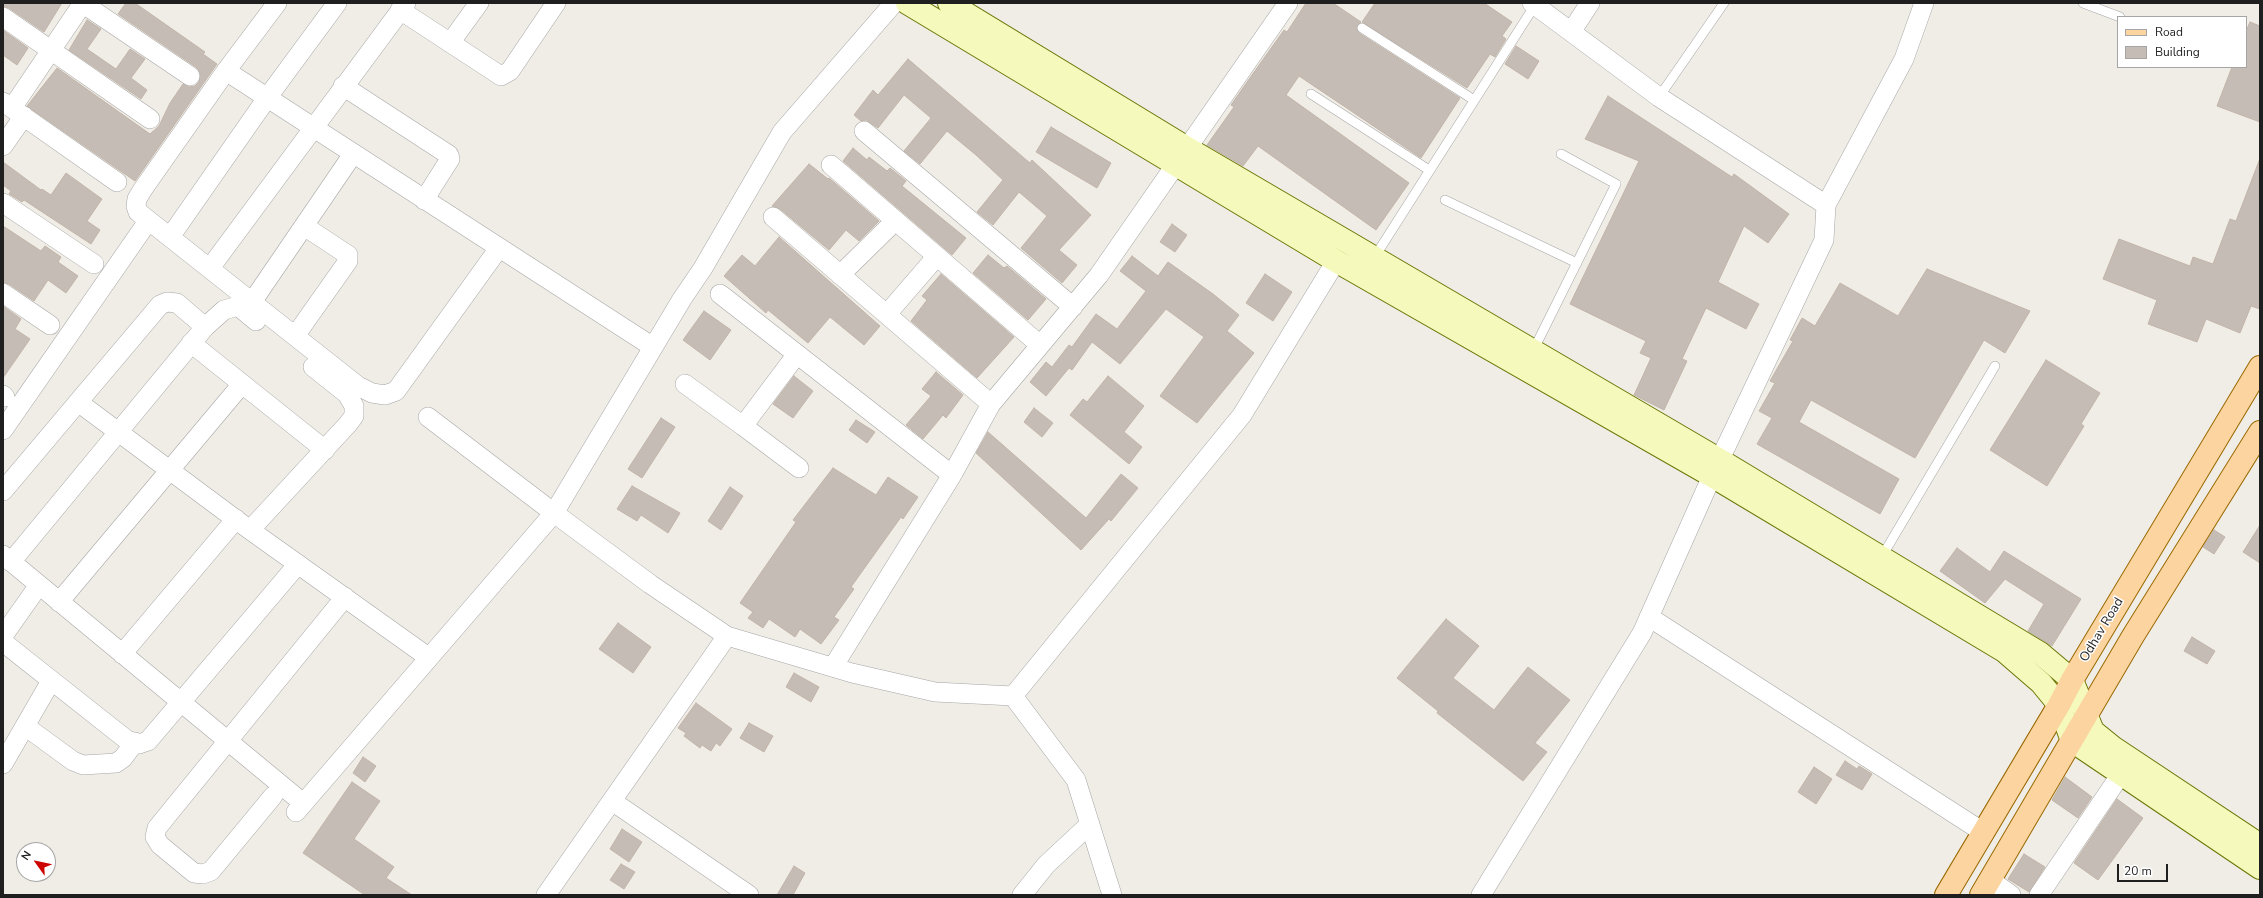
<!DOCTYPE html>
<html>
<head>
<meta charset="utf-8">
<style>
  body { margin:0 }
  #map { position:relative; width:2263px; height:898px; overflow:hidden; background:#f0ede6; font-family:"Nunito Sans",sans-serif }
  canvas { display:block }
  .frame { position:absolute; inset:0; border:4px solid #1f1f1f; pointer-events:none }
  .legend { position:absolute; left:2117px; top:16px; width:130px; height:52px; box-sizing:border-box; background:#fff; border:1px solid #a5a5a5; margin:0; padding:5px 7px; list-style:none; font-size:12px; color:#1f1f1f }
  .legend li { display:flex; align-items:center; gap:8px; height:20px }
  .legend b { width:20px; border:1px solid #a5a5a5 }
  .north { position:absolute; left:16px; top:842px; width:40px; height:40px; box-sizing:border-box; background:#fff; border:1px solid #a5a5a5; border-radius:50%; rotate:303deg; font-size:11px; font-weight:700; line-height:16px; text-align:center; color:#1f1f1f }
  .north::after { content:''; display:block; margin:auto; width:14px; height:18px; background:#cd0402; clip-path:polygon(50% 0,100% 100%,50% 72%,0 100%) }
  .scale { position:absolute; left:2117px; top:864px; width:51px; height:18px; box-sizing:border-box; border:2px solid #1f1f1f; border-top:0; padding-left:5px; font-size:12px; line-height:14px; white-space:nowrap; color:#1f1f1f; -webkit-text-stroke:3px #fff; paint-order:stroke }
</style>
</head>
<body>
<div id="map">
<canvas width="2263" height="898"></canvas>
<div class="frame"></div>
<ul class="legend">
<li><b style="height:5px;background:#fbd4a0"></b>Road</li>
<li><b style="height:11px;background:#c5bcb5"></b>Building</li>
</ul>
<div class="north">N</div>
<div class="scale">20 m</div>
</div>
<script>
const ctx = document.querySelector('canvas').getContext('2d');
ctx.lineJoin = 'round';
function paint(path, color) { ctx.fillStyle = color; ctx.fill(path, 'evenodd'); }
const toPath = rows => new Path2D(rows.map(r => 'M' + r).join(''));
function trace(path, color, width, dash) { ctx.strokeStyle = color; ctx.lineWidth = width; ctx.lineCap = dash ? 'butt' : 'round'; ctx.setLineDash(dash || []); ctx.stroke(path); }
function label(font, color, halo, rows, align = 'center') {
  ctx.font = font + ' "Nunito Sans",sans-serif'; ctx.lineWidth = 3; ctx.setLineDash([]); ctx.textBaseline = 'middle'; ctx.strokeStyle = halo; ctx.fillStyle = color; for (const [text, x, y, turn = 0] of rows) {
    ctx.save(); ctx.translate(x, y); ctx.rotate((+turn || 0) * Math.PI / 180); ctx.textAlign = isNaN(turn) ? turn : align; if (halo) ctx.strokeText(text, 0, 0); ctx.fillText(text, 0, 0); ctx.restore();
  }
}
const building = toPath([
  [3,3,62,3,44,32,9,8,3,6,3,3],
  [126,3,135,3,205,52,203,54,217,64,135,181,27,106,57,68,150,134,159,126,170,103,183,84,189,87,195,86,199,82,200,72,196,67,118,14,126,3],
  [1306,3,1333,3,1361,22,1356,27,1359,33,1460,98,1421,158,1299,76,1286,95,1409,183,1376,230,1258,146,1243,166,1207,145,1234,107,1231,105,1252,75,1284,30,1287,32,1306,3],
  [1375,3,1484,3,1512,22,1502,36,1506,39,1495,57,1490,54,1467,88,1362,22,1375,3],
  [87,20,101,29,87,49,116,69,130,49,145,59,131,78,147,90,141,99,69,50,87,20],
  [2250,22,2260,26,2260,122,2217,106,2232,67,2246,67,2246,31,2250,22],
  [3,30,28,48,17,65,3,55,3,30],
  [1516,46,1539,61,1528,79,1505,64,1516,46],
  [908,59,1030,163,1032,160,1091,215,1059,250,1077,265,1062,283,1021,248,1047,216,1019,192,993,225,977,212,1003,180,976,155,947,131,920,164,904,151,931,118,904,95,878,128,866,120,861,121,854,115,873,90,878,95,908,59],
  [1608,96,1732,177,1734,174,1789,214,1768,243,1744,226,1718,282,1759,304,1746,329,1706,308,1682,359,1687,361,1664,410,1634,395,1651,358,1640,353,1646,341,1570,304,1639,161,1585,139,1608,96],
  [1051,127,1111,163,1097,188,1036,152,1051,127],
  [853,148,867,160,869,157,887,171,890,168,906,181,902,186,966,238,952,255,843,161,853,148],
  [2259,161,2260,309,2251,306,2240,333,2206,319,2197,342,2148,324,2157,300,2103,279,2119,239,2190,266,2193,257,2213,264,2230,219,2236,221,2259,161],
  [3,162,41,190,42,189,51,195,66,173,102,199,87,221,100,230,91,244,24,200,22,202,9,194,11,191,3,185,3,162],
  [809,164,828,179,829,178,879,221,859,241,846,230,829,250,780,209,772,206,809,164],
  [1172,224,1187,235,1175,252,1160,242,1172,224],
  [3,226,41,251,45,246,61,257,58,262,78,276,66,293,48,280,34,301,9,284,3,282,3,226],
  [779,237,880,326,864,345,830,317,808,343,768,310,766,313,724,276,742,255,755,266,779,237],
  [988,255,1004,268,1007,266,1046,299,1028,320,973,273,988,255],
  [1132,256,1158,276,1168,262,1213,294,1239,315,1227,331,1254,353,1197,423,1160,396,1204,337,1166,309,1120,364,1092,342,1072,370,1069,368,1046,396,1030,382,1046,362,1052,367,1069,345,1072,347,1096,314,1117,329,1146,291,1120,271,1132,256],
  [1927,269,2030,311,2005,353,1984,340,1915,458,1811,400,1799,422,1899,479,1880,514,1757,444,1772,418,1759,411,1775,383,1770,381,1793,341,1790,340,1802,318,1815,326,1840,283,1898,316,1927,269],
  [941,274,1014,337,977,378,911,321,927,300,922,296,941,274],
  [1265,274,1292,292,1273,321,1246,303,1265,274],
  [3,306,21,319,15,329,30,339,3,378,3,306],
  [704,311,731,330,710,360,683,340,704,311],
  [2046,360,2100,393,2081,424,2084,426,2047,486,1990,450,2046,360],
  [936,372,963,395,946,418,943,415,923,439,906,425,931,396,922,389,936,372],
  [794,376,813,391,793,418,773,404,794,376],
  [1108,376,1144,406,1124,432,1142,447,1129,464,1070,415,1083,399,1087,402,1108,376],
  [1034,408,1053,423,1042,437,1024,422,1034,408],
  [661,418,675,427,642,478,628,469,661,418],
  [856,420,875,432,867,443,849,430,856,420],
  [988,432,1086,518,1121,474,1138,488,1111,521,1109,519,1081,550,976,453,988,432],
  [833,468,876,495,888,477,918,497,903,519,901,517,851,587,854,589,834,617,839,620,821,644,800,629,795,637,769,619,763,628,748,618,753,612,740,603,796,522,793,520,833,468],
  [632,486,680,513,668,533,641,515,637,521,617,509,632,486],
  [730,487,743,496,721,530,708,521,730,487],
  [2260,525,2260,563,2243,552,2260,525],
  [2214,530,2225,537,2214,554,2203,547,2214,530],
  [1957,548,1990,572,2004,551,2081,599,2052,646,2028,631,2044,604,2005,579,1985,603,1940,571,1957,548],
  [1446,619,1479,646,1453,678,1494,710,1528,667,1570,700,1535,743,1547,752,1523,781,1437,713,1438,711,1397,678,1446,619],
  [618,623,651,647,633,673,599,649,618,623],
  [2192,637,2215,651,2207,664,2184,651,2192,637],
  [794,673,819,687,811,702,786,687,794,673],
  [696,703,732,729,720,746,716,743,711,751,702,745,700,748,684,736,686,733,678,728,696,703],
  [749,723,773,736,764,752,740,738,749,723],
  [363,757,376,766,365,782,353,773,363,757],
  [1845,761,1857,769,1859,766,1872,774,1862,790,1836,775,1845,761],
  [1814,767,1832,779,1816,804,1798,792,1814,767],
  [2065,777,2092,797,2078,818,2052,800,2065,777],
  [352,782,380,801,354,839,394,867,386,878,412,895,365,895,303,853,352,782],
  [2117,799,2143,818,2098,880,2074,863,2117,799],
  [622,829,642,842,629,862,610,849,622,829],
  [2024,854,2045,867,2029,892,2008,879,2024,854],
  [621,864,635,872,624,889,610,880,621,864],
  [794,866,805,873,793,895,777,895,794,866]
]);
const lane = toPath([
  [2083,3,2120,17],
  [1362,28,1474,100],
  [1311,94,1429,170],
  [1659,97,1724,3],
  [1445,200,1577,263],
  [1374,258,1535,5],
  [1533,351,1616,184,1561,154],
  [1881,558,1995,366]
]);
const street = toPath([
  [82,3,190,76],
  [277,3,226,71,143,189,137,199,136,206,138,212,358,386,372,393,385,395,396,391,499,248],
  [894,3,782,132,703,268,682,299,554,513,650,584,727,636,852,673,935,692,1013,696],
  [1532,3,1659,97,1826,205],
  [400,10,501,76,510,71,556,3],
  [3,17,150,119],
  [1571,32,1590,3],
  [450,43,479,3],
  [226,71,653,347],
  [343,86,449,155,450,159,424,200],
  [3,102,117,182],
  [12,108,83,3],
  [864,131,1073,307],
  [3,146,24,116],
  [831,165,1040,345],
  [3,203,94,264],
  [773,217,991,404],
  [170,237,267,98,337,3],
  [210,268,406,3],
  [840,275,895,221],
  [3,293,50,325],
  [720,294,952,475],
  [252,302,353,154],
  [887,314,937,256],
  [295,336,348,261,348,255,304,226],
  [191,343,325,450],
  [685,384,743,426,797,354],
  [3,395,5,397],
  [78,402,250,530,428,657],
  [743,426,799,468],
  [3,430,144,227],
  [3,491,160,305,167,302,177,303,205,327],
  [250,530,348,424,354,416,354,406,347,394,313,367],
  [3,555,303,803],
  [11,562,205,327,224,310,238,306,256,321],
  [59,602,242,384],
  [1649,617,1983,832],
  [3,636,39,585],
  [3,642,127,740,139,744,148,741,298,564],
  [122,654,236,519],
  [833,667,952,475,991,404,1099,275,1288,3],
  [25,726,73,761,83,765,116,763,123,758,135,742],
  [3,764,51,681],
  [273,796,211,871,203,874,194,873,160,845,155,837,157,828,345,597],
  [612,801,749,895],
  [296,812,554,513,428,417],
  [1990,880,2011,895],
  [546,895,727,636],
  [1022,895,1046,865,1090,824],
  [1112,895,1076,780,1013,696,1242,415,1336,261],
  [1481,895,1642,633,1712,476,1824,240,1826,205,1904,59,1924,3],
  [2039,895,2121,774]
]);
const secondary = toPath([
  [907,3,1336,261,1712,476,2004,651,2041,683,2059,705,2072,741,2260,868],
  [949,3,1187,148,1720,460,2040,653,2072,680,2093,731,2114,748,2260,845]
]);
const primary = toPath([
  [1946,895,2059,705,2072,680,2260,367],
  [1981,895,2133,636,2260,432]
]);
const streetNames = [
  ["Odhav Road",2102,630,-59]
];
paint(building, '#c5bcb5');
trace(building, '#c2b4a8', 1);
trace(lane, '#a6a6a6', 10);
trace(street, '#a6a6a6', 20);
trace(secondary, '#6a7706', 24);
trace(primary, '#9a6901', 24);
trace(lane, '#fff', 9);
trace(street, '#fff', 19);
trace(secondary, '#f5f9bb', 22);
trace(primary, '#fbd4a0', 22);
label('13px', '#1f1f1f', '#fff', streetNames);
</script>
</body>
</html>
